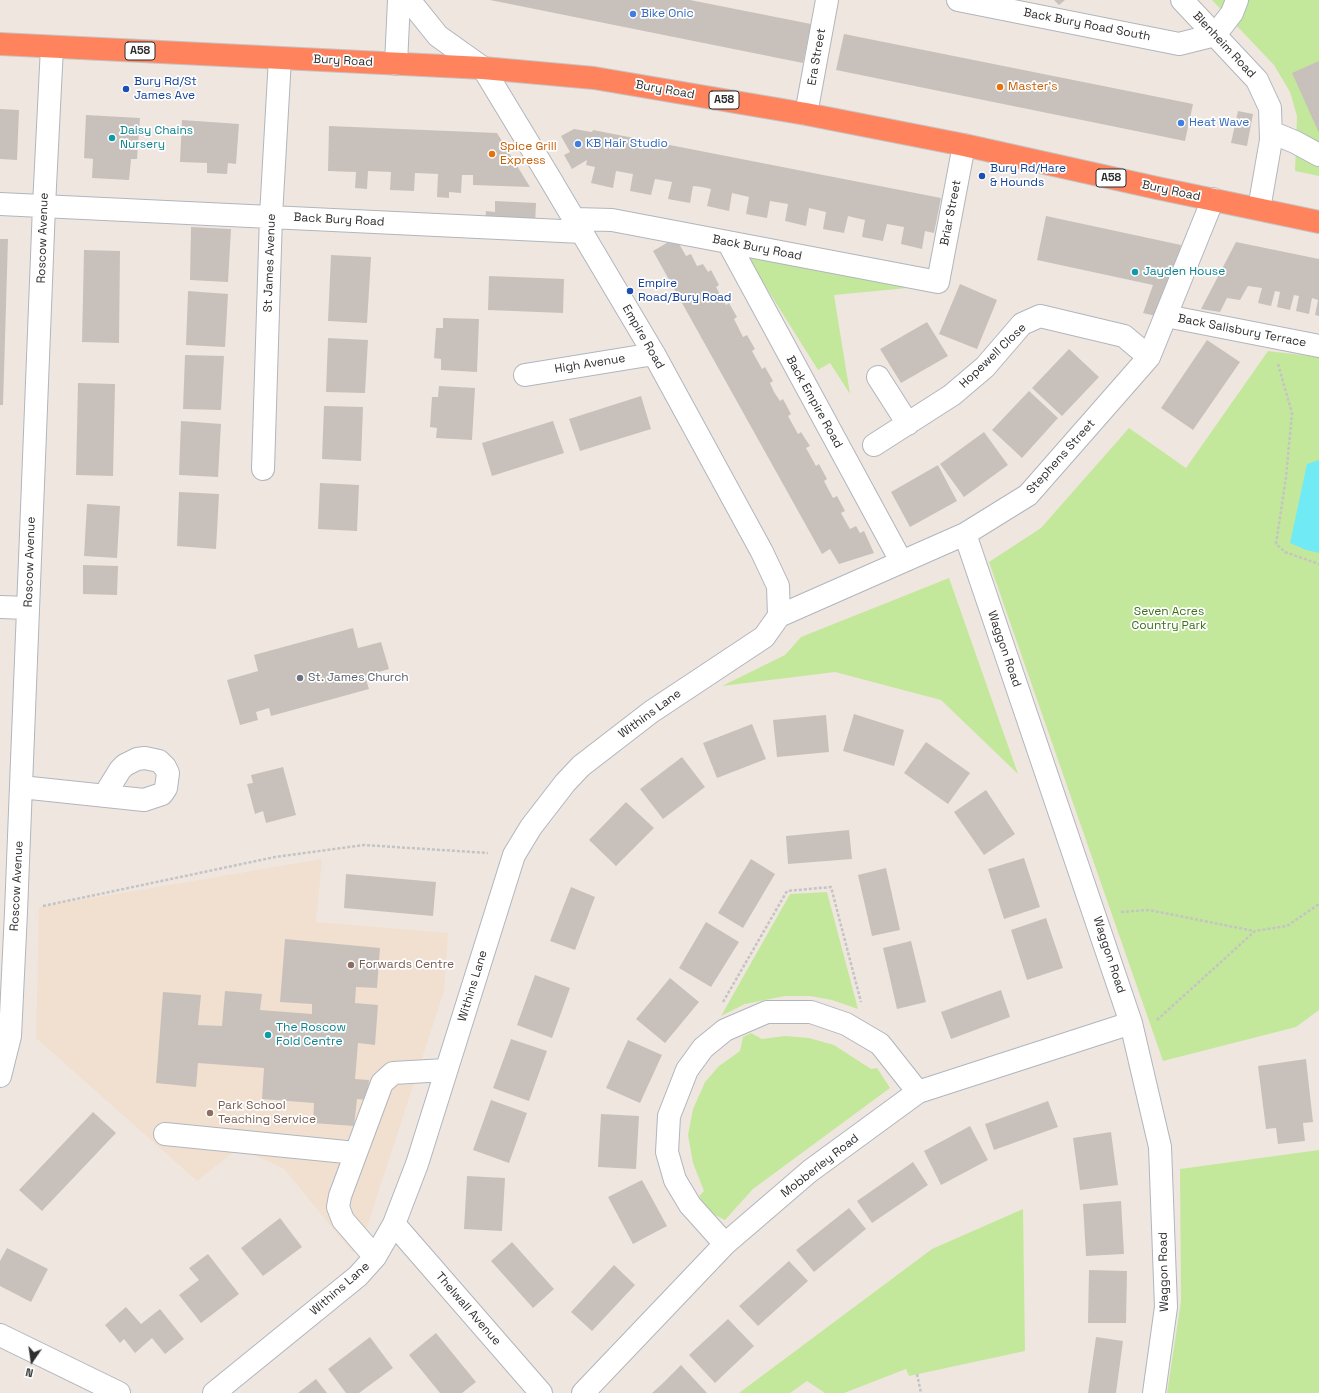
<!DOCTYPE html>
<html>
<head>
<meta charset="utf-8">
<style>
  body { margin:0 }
  #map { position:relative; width:1319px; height:1393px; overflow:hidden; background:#efe6e0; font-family:"Space Grotesk",sans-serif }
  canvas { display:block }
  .north { position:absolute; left:12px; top:1341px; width:40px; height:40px; -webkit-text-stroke:3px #fff; paint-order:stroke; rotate:193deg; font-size:11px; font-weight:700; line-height:16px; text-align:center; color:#2e2e2e }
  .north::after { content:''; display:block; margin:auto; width:14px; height:18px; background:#2e2e2e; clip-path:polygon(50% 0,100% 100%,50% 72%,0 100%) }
</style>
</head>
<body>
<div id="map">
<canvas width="1319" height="1393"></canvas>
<div class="north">N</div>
</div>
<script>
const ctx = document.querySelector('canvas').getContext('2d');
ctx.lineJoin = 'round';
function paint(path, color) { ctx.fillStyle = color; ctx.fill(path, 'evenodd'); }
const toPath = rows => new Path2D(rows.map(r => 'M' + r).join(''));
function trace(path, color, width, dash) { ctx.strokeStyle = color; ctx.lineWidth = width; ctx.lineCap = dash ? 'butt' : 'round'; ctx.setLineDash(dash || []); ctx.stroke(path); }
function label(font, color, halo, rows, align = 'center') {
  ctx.font = font + ' "Space Grotesk",sans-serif'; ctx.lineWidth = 3.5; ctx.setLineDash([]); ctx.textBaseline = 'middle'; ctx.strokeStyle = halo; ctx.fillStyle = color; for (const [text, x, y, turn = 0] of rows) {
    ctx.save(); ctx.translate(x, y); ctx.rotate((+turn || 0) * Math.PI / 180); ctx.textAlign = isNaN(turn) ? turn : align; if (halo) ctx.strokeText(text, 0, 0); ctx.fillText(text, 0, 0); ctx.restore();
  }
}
const education = toPath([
  [322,859,316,922,448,933,444,991,366,1230,353,1253,284,1169,239,1148,197,1181,36,1038,39,907]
]);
const green = toPath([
  [1212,0,1319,0,1319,176,1295,171,1297,116,1290,92,1274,65],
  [744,252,918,287,834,295,850,394,830,363,818,370],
  [1268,351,1319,357,1319,1010,1296,1027,1163,1061,989,562,1041,528,1129,428,1186,468],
  [949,578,1018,774,941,700,835,672,722,686,785,655,801,637],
  [827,892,858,1009,832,1000,810,996,785,996,745,1004,721,1016,790,894],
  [751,1033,762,1039,785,1036,809,1038,834,1045,871,1069,877,1068,890,1088,753,1189,725,1220,713,1214,704,1204,699,1196,704,1191,693,1163,688,1135,693,1109,705,1082,719,1066,740,1051,743,1037],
  [1319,1150,1319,1393,1167,1393,1181,1301,1180,1169],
  [1023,1209,1025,1351,909,1376,906,1369,844,1393,825,1393,807,1381,790,1393,739,1393,932,1249]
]);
const water = toPath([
  [1319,460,1319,553,1306,550,1290,543,1307,464]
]);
const building = toPath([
  [490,0,690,0,811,24,803,63],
  [1054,0,1065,0,1059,5],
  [844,34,1193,104,1185,141,836,70],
  [1319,61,1319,133,1292,73],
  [0,109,19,110,17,160,0,159],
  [1238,111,1253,114,1247,146,1231,143],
  [86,115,140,118,137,159,131,159,129,180,92,178,93,159,84,158],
  [182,120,239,124,236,164,228,163,227,174,207,173,207,163,180,162],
  [329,126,497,133,530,187,473,185,473,175,462,175,461,193,449,192,449,198,437,197,438,174,415,173,414,191,390,190,391,172,368,171,367,189,355,188,356,172,328,171],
  [574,129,592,132,593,130,941,198,934,233,925,231,922,249,901,244,904,227,887,224,883,241,862,237,865,220,856,218,848,216,844,233,823,229,826,212,809,208,806,226,785,221,788,204,770,201,767,218,746,214,749,197,732,193,729,211,707,206,711,189,702,187,693,186,690,203,668,199,672,182,655,179,651,195,630,191,633,174,616,171,613,188,591,183,595,167,586,165,587,160,572,169,564,155,570,152,561,136],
  [495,201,536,203,535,226,485,224,486,211,495,212],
  [1046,216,1181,245,1171,289,1160,317,1143,313,1153,285,1037,260],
  [191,227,231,229,228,282,190,280],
  [0,239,8,239,3,405,0,405],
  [670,241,678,242,686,256,691,254,697,266,703,264,708,272,711,270,719,285,716,287,726,305,729,303,737,317,734,319,743,337,747,335,755,349,752,351,762,369,765,367,773,381,770,383,774,392,780,401,783,399,791,414,788,416,798,434,801,432,810,446,806,448,816,466,819,464,827,479,824,481,833,498,837,496,845,511,841,513,850,529,856,526,860,533,864,531,874,553,839,564,830,549,822,554,653,251],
  [1236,242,1319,259,1319,316,1315,315,1318,300,1312,298,1309,314,1296,311,1299,296,1294,295,1290,310,1277,307,1280,292,1275,291,1271,306,1258,303,1262,288,1248,286,1240,300,1227,298,1220,312,1201,309],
  [84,250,120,251,119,343,82,342],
  [331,255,371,257,367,323,328,321],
  [489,276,564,279,563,313,488,310],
  [960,284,997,300,977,349,939,334],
  [188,291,228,294,225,347,186,345],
  [443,318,479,319,477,372,441,370,441,359,434,358,436,328,443,328],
  [927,322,948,356,901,383,880,349],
  [328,338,368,340,365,393,326,392],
  [1207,340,1240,362,1193,430,1161,408],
  [1069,349,1099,377,1062,416,1032,388],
  [185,355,224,356,221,410,183,409],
  [78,383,115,384,113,476,76,475],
  [439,386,475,388,472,440,436,438,437,428,430,427,432,397,438,397],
  [1029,391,1058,418,1022,458,992,430],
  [641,396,651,429,580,451,569,419],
  [324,406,363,407,361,461,322,459],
  [181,421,221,424,218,477,179,475],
  [553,421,564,453,492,476,482,443],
  [984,432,1008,465,964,497,940,464],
  [938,465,957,501,910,527,891,492],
  [320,483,359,485,357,531,318,529],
  [179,492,219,494,216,549,177,546],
  [87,504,120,506,117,558,84,556],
  [83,565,118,566,117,595,83,594],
  [353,628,358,648,381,642,389,669,365,676,369,689,271,716,269,708,256,712,258,720,240,725,227,680,258,671,254,655],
  [854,714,904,730,894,766,843,751],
  [826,715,829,752,777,757,773,720],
  [752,724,766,759,717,778,703,743],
  [926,742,970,773,948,804,904,773],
  [682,757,705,787,663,819,640,789],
  [283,767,296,815,266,823,263,811,255,814,247,784,253,783,251,775],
  [986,790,1015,834,984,855,954,812],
  [626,802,654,828,616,866,589,840],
  [849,830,852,859,788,864,786,836],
  [1024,858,1040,907,1004,919,988,869],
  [751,859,775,874,743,928,718,913],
  [886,868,900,930,872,936,858,875],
  [346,874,436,882,433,916,344,908],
  [571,887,595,897,575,950,550,941],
  [1046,918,1063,968,1027,980,1011,930],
  [706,922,739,942,711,987,679,968],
  [285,939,380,948,377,988,356,987,355,1003,378,1005,375,1045,358,1043,355,1079,369,1080,367,1100,357,1099,354,1126,313,1123,314,1103,262,1099,264,1068,198,1063,196,1087,156,1083,163,992,201,995,198,1025,222,1026,225,991,262,994,260,1010,312,1014,312,1004,280,1002],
  [911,941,926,1002,897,1009,883,948],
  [535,975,570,988,552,1038,517,1025],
  [670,978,699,1002,665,1043,636,1019],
  [1001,990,1010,1017,951,1039,941,1012],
  [511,1039,547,1051,529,1101,493,1088],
  [628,1040,662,1055,640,1103,606,1088],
  [1306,1059,1313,1122,1303,1123,1305,1141,1278,1144,1276,1128,1266,1129,1258,1066],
  [491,1100,527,1113,509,1163,473,1150],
  [1048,1101,1058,1127,994,1150,985,1124],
  [93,1112,116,1133,42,1211,19,1190],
  [601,1114,639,1116,636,1169,598,1167],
  [970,1126,988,1160,941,1185,924,1151],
  [1111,1132,1118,1185,1080,1190,1073,1138],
  [913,1162,928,1185,872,1223,857,1201],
  [467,1176,505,1178,502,1231,464,1229],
  [642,1180,667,1226,633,1244,608,1197],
  [1121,1201,1124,1254,1086,1256,1083,1204],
  [849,1208,866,1229,814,1272,796,1250],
  [280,1218,302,1247,263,1276,241,1248],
  [512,1242,554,1289,533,1308,491,1261],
  [7,1248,48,1269,31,1302,0,1286,0,1261],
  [208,1254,239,1294,201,1323,179,1295,199,1280,189,1268],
  [789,1261,808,1281,758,1326,739,1306],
  [614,1265,635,1285,592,1331,571,1312],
  [1089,1270,1127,1271,1126,1323,1088,1323],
  [126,1307,141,1324,160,1309,184,1339,165,1354,152,1338,135,1353,124,1339,120,1343,105,1325],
  [728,1319,754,1346,715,1383,689,1355],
  [436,1333,476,1382,462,1393,440,1393,409,1355],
  [370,1337,393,1368,359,1393,346,1393,328,1369],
  [1096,1337,1123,1341,1116,1393,1088,1393],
  [681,1365,707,1393,652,1393,662,1384],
  [316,1379,327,1393,298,1393]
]);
const path = toPath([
  [1278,364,1292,413,1286,477,1276,544,1285,552,1319,564],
  [43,906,275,857,364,845,488,853],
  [1121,912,1149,910,1254,931],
  [723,1002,787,891,831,887,861,1002],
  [1157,1020,1255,931,1287,926,1319,904],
  [917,1374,921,1393]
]);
const minor = toPath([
  [409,0,438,36,483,68,549,177,654,354,762,552,778,586,779,616],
  [958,0,1179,44,1215,35,1232,13,1237,0],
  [1182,0,1257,80,1270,108,1271,140,1259,209],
  [396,64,399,0],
  [806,114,827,0],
  [1271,132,1295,142,1319,155],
  [0,204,582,232],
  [574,219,612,220,938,282,964,145],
  [728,242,901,561],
  [1166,316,1319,346],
  [525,375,654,354],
  [878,377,908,424],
  [874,445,952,395,985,367,1022,324,1040,316,1124,336,1149,357],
  [263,469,271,216,280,58],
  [965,534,1131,1023,1160,1147,1166,1307,1154,1393],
  [0,607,28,608],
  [21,787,144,800,162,794,166,788,168,773,165,767,159,761,145,758,137,759,125,765,120,770,104,796],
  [0,1076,10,1036,16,912,44,206,52,47],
  [165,1134,356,1153],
  [394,1224,541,1393],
  [725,1244,690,1205,675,1180,667,1152,669,1116,687,1070,703,1048,725,1030,767,1012,811,1012,846,1024,880,1044,918,1092],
  [375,1257,343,1220,338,1207,340,1196,382,1083,393,1073,446,1070],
  [0,1335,119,1393],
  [214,1393,358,1276,375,1257,394,1224,417,1164,514,855,531,827,565,783,581,766,651,712,764,637,779,616,965,534,1028,495,1149,357,1213,199],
  [583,1393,725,1244,810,1171,918,1092,1131,1023]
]);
const highway = toPath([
  [0,44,483,68,594,78,806,114,964,145,1157,188,1319,222]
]);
const markers = [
  [633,14,4,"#3f7fe0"],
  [1000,87,4,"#e8710a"],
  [126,89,4,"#1a4fb4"],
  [1181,123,4,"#3f7fe0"],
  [112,138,4,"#0f9aa8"],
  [578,144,4,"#3f7fe0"],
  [492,154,4,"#e8710a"],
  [982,176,4,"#1a4fb4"],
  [1135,272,4,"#0f9aa8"],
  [630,291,4,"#1a4fb4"],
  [300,678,4,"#6b7280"],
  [351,965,4,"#8d6e63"],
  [268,1035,4,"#0f9aa8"],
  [210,1113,4,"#8d6e63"]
];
const shields = [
  [140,51,30],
  [724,100,30],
  [1111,178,30]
];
const shieldNames = [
  ["A58",140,51],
  ["A58",724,100],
  ["A58",1111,178]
];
const shopNames = [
  ["Bike Onic",641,14],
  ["Heat Wave",1189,123],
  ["KB Hair Studio",586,144]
];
const streetNames = [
  ["Back Bury Road South",1087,25,11],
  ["Blenheim Road",1224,45,47],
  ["Era Street",817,57,-80],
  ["Bury Road",343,61,3],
  ["Bury Road",665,90,10],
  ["Bury Road",1171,191,12],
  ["Briar Street",951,213,-79],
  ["Back Bury Road",339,220,3],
  ["Roscow Avenue",43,238,-88],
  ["Back Bury Road",757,248,11],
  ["St James Avenue",270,263,-88],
  ["Back Salisbury Terrace",1242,331,11],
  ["Empire Road",643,337,60],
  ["Hopewell Close",993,356,-44],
  ["High Avenue",590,364,-9],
  ["Back Empire Road",814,402,61],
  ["Stephens Street",1061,457,-48],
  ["Roscow Avenue",30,562,-88],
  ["Waggon Road",1004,649,71],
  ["Withins Lane",650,714,-36],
  ["Roscow Avenue",17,886,-87],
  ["Waggon Road",1109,955,72],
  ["Withins Lane",473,986,-73],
  ["Mobberley Road",820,1166,-38],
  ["Waggon Road",1164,1272,-91],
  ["Withins Lane",340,1289,-41],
  ["Thelwall Avenue",468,1309,49]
];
const transitNames = [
  ["Bury Rd/St",134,82],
  ["James Ave",134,96],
  ["Bury Rd/Hare",990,169],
  ["& Hounds",990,183],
  ["Empire",638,284],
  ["Road/Bury Road",638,298]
];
const foodNames = [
  ["Master's",1008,87],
  ["Spice Grill",500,147],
  ["Express",500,161]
];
const cultureNames = [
  ["Daisy Chains",120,131],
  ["Nursery",120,145],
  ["Jayden House",1143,272],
  ["The Roscow",276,1028],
  ["Fold Centre",276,1042]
];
const parkNames = [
  ["Seven Acres",1169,612],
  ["Country Park",1169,626]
];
const worshipNames = [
  ["St. James Church",308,678]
];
const educationNames = [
  ["Forwards Centre",359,965],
  ["Park School",218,1106],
  ["Teaching Service",218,1120]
];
paint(education, '#f1e0d0');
paint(green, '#c4e89b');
paint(water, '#70ebf5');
paint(building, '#c8c1bb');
trace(minor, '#b0b6be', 24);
trace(highway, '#c4c4c4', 24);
trace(path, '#c4c4c4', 2.5, [3, 2]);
trace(minor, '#fff', 22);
trace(highway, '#ff835c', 22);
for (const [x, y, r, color] of markers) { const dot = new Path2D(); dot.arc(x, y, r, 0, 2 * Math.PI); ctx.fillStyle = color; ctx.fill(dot); trace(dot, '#fff', 1.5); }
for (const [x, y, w] of shields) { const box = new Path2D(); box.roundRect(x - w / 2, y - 9, w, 18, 3); ctx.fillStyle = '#fff'; ctx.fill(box); trace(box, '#2e2e2e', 1); }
label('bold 11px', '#2e2e2e', null, shieldNames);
label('12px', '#366cbe', '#fff', shopNames, 'left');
label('12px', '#2e2e2e', '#fff', streetNames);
label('12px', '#164399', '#fff', transitNames, 'left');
label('12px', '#c56008', '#fff', foodNames, 'left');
label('12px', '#0d838f', '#fff', cultureNames, 'left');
label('12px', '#3b7118', '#fff', parkNames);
label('12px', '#5b616d', '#fff', worshipNames, 'left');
label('12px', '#785e54', '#fff', educationNames, 'left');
</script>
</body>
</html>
